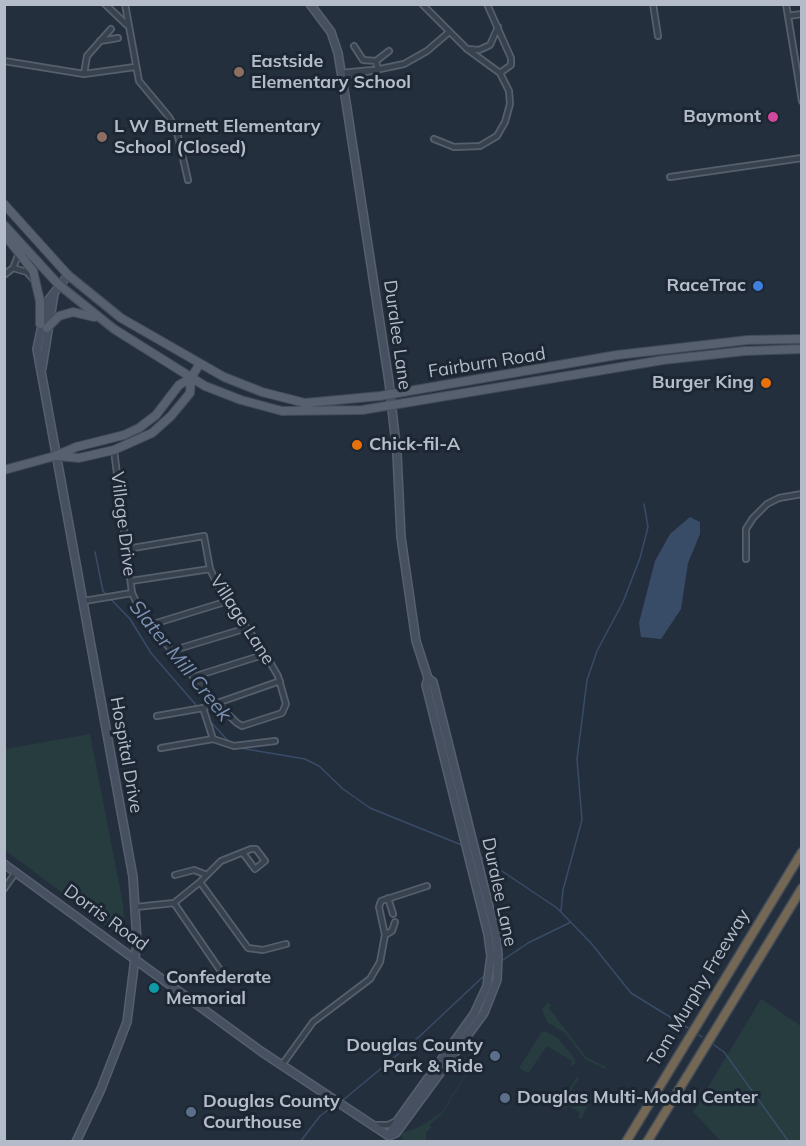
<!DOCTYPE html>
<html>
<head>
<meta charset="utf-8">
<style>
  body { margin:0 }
  #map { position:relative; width:806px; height:1146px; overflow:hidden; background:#242f3e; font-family:Mulish,sans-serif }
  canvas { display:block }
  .frame { position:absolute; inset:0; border:6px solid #b4bcc9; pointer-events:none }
</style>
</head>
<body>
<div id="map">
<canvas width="806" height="1146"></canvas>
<div class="frame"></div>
</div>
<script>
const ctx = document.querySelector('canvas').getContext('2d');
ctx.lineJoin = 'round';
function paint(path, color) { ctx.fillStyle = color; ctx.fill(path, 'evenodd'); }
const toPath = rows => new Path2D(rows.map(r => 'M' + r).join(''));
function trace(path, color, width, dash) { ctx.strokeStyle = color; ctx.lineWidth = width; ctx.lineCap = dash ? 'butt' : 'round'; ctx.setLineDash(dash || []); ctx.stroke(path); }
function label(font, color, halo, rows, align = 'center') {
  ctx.font = font + ' Mulish,sans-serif'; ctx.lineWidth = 6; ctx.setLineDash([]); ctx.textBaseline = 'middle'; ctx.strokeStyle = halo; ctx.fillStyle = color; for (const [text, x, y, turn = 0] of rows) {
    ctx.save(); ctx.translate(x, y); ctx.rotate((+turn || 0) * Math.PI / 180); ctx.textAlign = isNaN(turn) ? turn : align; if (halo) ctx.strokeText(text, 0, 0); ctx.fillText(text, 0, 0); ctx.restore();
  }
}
const green = toPath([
  [90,734,123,904,125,935,116,933,5,850,5,749],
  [761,999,801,1026,801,1141,721,1141,693,1112],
  [548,1003,551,1004,549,1008,586,1057,604,1066,607,1063,605,1069,585,1059,565,1033,547,1022,542,1009],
  [505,1008,443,1113,429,1125,431,1127,426,1133,426,1141,403,1141,401,1134,421,1126,442,1112],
  [545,1031,558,1038,575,1059,575,1064,571,1066,572,1061,547,1046,529,1072,526,1072,519,1068,541,1033],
  [577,1077,579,1078,569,1094,585,1104,595,1088,597,1089,581,1119,578,1118,580,1113,569,1106,563,1109,563,1099]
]);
const water = toPath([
  [690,517,700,522,700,534,688,563,681,609,661,639,641,637,639,623,655,561,670,534]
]);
const stream = toPath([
  [95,552,103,591,130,619,151,653,202,712],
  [209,720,230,743],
  [240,748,305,759,319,766,343,789,370,808,464,846],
  [478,855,557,908,591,943,631,993,688,1028],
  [561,911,563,890,582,820,577,759,587,680,597,651,623,602,640,558,648,527,644,504],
  [500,962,528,943,571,922],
  [699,1035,702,1037],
  [714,1045,724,1052,789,1142],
  [342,1101,421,1035,487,973],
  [300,1142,320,1116,335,1105]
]);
const street = toPath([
  [105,4,127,25],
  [125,4,139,81,169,117,177,132,188,180],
  [422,4,467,49,500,73,509,91,510,104,505,122,497,136,480,146,454,147,434,139],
  [487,4,511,58,511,65,500,73],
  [653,4,658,36],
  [786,4,802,101],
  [788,16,802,14],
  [100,41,118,38],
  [354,46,363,60,376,61],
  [467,49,479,50,490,45,498,27],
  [4,61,84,74,135,67],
  [378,70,376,61,389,51],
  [341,73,372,70],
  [84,74,87,56,111,29],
  [342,77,404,64,427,51,448,33],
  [670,177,802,158],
  [13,268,27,272,34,280],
  [4,275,13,268,19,253],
  [114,450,132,593,144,618,215,702,237,723,242,726,282,713,286,704,278,676,263,650,222,594,210,569,204,536,127,549],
  [746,559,746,529,753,518,767,504,779,498,802,494],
  [131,581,210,569],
  [84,601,132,593],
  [150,625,228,601],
  [171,651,247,628],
  [193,677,266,654],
  [203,708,213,739],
  [157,716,203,708,280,681],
  [161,748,213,739,234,746,275,741],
  [175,875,194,870,207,875],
  [200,882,248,948,263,950,286,944],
  [4,889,16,872],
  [388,898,393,914],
  [174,903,220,970],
  [136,907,174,903,200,882,221,861,251,849,256,849,265,861,255,869,243,853],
  [385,935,392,931,395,922],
  [282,1065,313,1022,370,979,380,962,385,935,379,907,381,901,427,886],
  [375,1125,388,1125,398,1120]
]);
const secondary = toPath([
  [310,4,331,32,338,53,346,102,389,382,397,454,401,537,416,641,428,678,433,682,496,935,498,955,497,980,484,1013,396,1133,389,1136],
  [68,275,47,302,37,349,133,877,137,942,127,1022,101,1089,76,1142],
  [42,368,54,294],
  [4,864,262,1052,389,1136],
  [389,1136,398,1120,474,1014,487,986,491,956,488,934,426,685,428,678]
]);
const primary = toPath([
  [4,204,68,275,121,318,224,377,262,392,305,403,380,396,617,355,748,340,802,339],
  [4,225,58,284,114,329,205,386,241,400,282,411,362,410,663,360,745,351,802,349],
  [4,234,33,271,40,301,40,324],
  [47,328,59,316,73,312,94,317],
  [58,456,79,458,114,450,152,433,171,416,190,393,191,378],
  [4,470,55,456,76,447,124,435,139,428,156,415,179,385,191,378,199,365]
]);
const highway = toPath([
  [626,1142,802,852],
  [647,1142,802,888]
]);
const markers = [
  [239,72,6,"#8d6e63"],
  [773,117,6,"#d1479c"],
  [102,137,6,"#8d6e63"],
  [758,286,6,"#3f7fe0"],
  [766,383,6,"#e8710a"],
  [357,445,6,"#e8710a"],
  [154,988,6,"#0f9aa8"],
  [495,1056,6,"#5c6f8a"],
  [505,1098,6,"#5c6f8a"],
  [191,1112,6,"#5c6f8a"]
];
const poiNames = [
  ["Eastside",251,62],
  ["Elementary School",251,83],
  ["Baymont",761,117,"right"],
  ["L W Burnett Elementary",114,127],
  ["School (Closed)",114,148],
  ["RaceTrac",746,286,"right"],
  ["Burger King",754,383,"right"],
  ["Chick-fil-A",369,445],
  ["Confederate",166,978],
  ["Memorial",166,999],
  ["Douglas County",483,1046,"right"],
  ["Park & Ride",483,1067,"right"],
  ["Douglas Multi-Modal Center",517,1098],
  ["Douglas County",203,1102],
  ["Courthouse",203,1123]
];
const streetNames = [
  ["Duralee Lane",397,335,82],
  ["Fairburn Road",487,363,-9],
  ["Village Drive",123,524,83],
  ["Village Lane",242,620,57],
  ["Hospital Drive",126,755,80],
  ["Duralee Lane",499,892,78],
  ["Dorris Road",106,918,36],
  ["Tom Murphy Freeway",699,988,-59]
];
const waterNames = [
  ["Slater Mill Creek",180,661,51]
];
paint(green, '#263c3f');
paint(water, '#394c67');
trace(stream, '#394c67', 1.5);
trace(street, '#565f6c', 8);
trace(secondary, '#565f6c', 10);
trace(primary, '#414a57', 10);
trace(highway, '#434c59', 11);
trace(street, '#38414e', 4.5);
trace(secondary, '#465061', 7);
trace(primary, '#56606e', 8);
trace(highway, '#746855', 8);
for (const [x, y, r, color] of markers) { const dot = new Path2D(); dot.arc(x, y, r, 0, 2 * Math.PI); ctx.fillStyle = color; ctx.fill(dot); trace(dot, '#1d2633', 2); }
label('bold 18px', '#b4bcc9', '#1d2633', poiNames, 'left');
label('18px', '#b4bcc9', '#1d2633', streetNames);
label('italic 20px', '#7c92b1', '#1d2633', waterNames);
</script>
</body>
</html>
